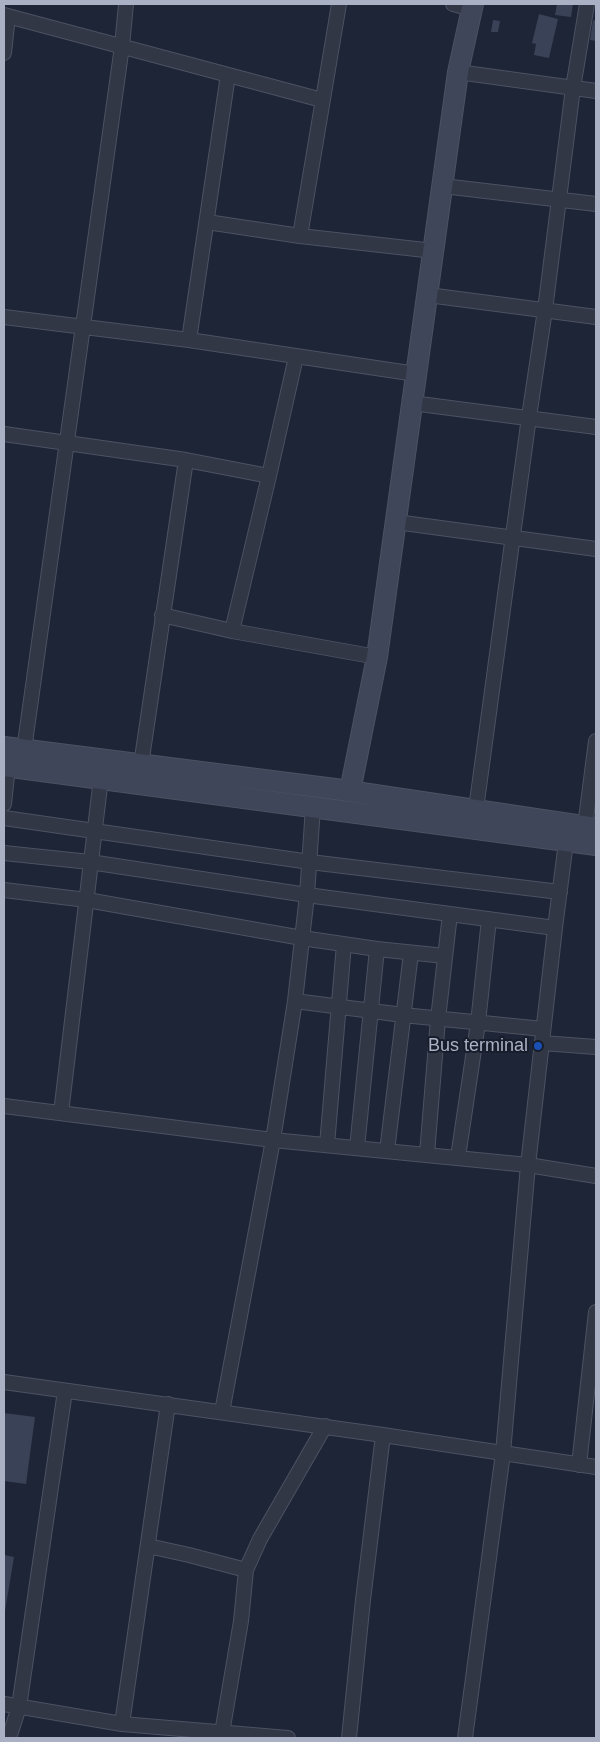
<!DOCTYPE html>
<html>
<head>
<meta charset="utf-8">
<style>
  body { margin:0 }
  #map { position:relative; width:600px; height:1742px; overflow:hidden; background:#1e2536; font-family:Helvetica,sans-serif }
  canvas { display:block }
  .frame { position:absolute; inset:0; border:5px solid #abb1c4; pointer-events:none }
</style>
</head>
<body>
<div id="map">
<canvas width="600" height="1742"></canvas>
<div class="frame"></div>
</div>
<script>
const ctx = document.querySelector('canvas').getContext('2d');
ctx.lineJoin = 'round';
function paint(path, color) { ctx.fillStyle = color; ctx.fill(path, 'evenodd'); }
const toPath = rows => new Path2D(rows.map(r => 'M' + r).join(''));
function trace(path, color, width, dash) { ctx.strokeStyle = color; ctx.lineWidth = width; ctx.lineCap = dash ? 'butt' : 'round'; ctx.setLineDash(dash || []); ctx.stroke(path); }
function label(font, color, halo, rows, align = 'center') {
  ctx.font = font + ' Helvetica,sans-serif'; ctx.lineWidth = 4; ctx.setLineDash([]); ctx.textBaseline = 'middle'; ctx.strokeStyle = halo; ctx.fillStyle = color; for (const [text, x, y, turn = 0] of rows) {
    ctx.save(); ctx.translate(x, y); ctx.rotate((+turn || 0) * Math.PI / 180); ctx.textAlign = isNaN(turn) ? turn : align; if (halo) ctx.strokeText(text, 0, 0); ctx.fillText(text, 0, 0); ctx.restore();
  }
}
const building = toPath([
  [557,4,573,4,571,17,555,15],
  [539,14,558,19,549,58,534,55,536,44,532,43],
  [493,20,500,21,498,32,491,32],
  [593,20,596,21,596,41,590,40],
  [4,1413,35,1417,26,1484,4,1481],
  [4,1555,14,1557,5,1611,4,1611]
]);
const street = toPath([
  [453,4,472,9],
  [4,15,322,100],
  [4,53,8,16],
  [458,72,596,91],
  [443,186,596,204],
  [207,222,300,236,434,251],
  [300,236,339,4],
  [428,295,596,317],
  [4,317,189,340,416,374],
  [189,340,228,75],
  [412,403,596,427],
  [4,434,186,460,269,476],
  [396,522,596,549],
  [162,615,232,631,377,657],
  [232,631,269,476,296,357],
  [24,750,122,46,126,4],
  [141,765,186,460],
  [4,804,8,766],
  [476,809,529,417,545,310,573,88,587,4],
  [4,818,310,862,560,892],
  [584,834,596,741],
  [4,853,90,862,307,895,555,928],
  [4,890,87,900,302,938,377,949,445,956],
  [295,1001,403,1015,543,1029],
  [542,1043,596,1047],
  [4,1106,273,1140,528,1165,596,1176],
  [61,1113,101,778],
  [327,1145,344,944],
  [357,1148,377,949],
  [387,1151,411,953],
  [427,1154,438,1019,450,914],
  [458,1157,478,1023,489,919],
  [4,1382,383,1435,596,1467],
  [222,1412,273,1140,295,1001,307,895,313,807],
  [579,1465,596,1312],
  [148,1546,189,1555,246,1570],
  [4,1704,122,1724,288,1738],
  [122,1724,168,1404],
  [222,1733,241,1621,246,1570,260,1539,325,1426],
  [9,1738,19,1707,65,1391],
  [349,1738,363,1600,383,1435],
  [465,1738,503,1453,528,1165,555,928,566,842]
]);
const secondary = toPath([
  [4,747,335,789,596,828],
  [4,766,596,845],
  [350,791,377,657,458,72,473,4]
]);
const markers = [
  [538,1046,5,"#1a4fb4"]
];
const poiNames = [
  ["Bus terminal",528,1046]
];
paint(building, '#3a4257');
trace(street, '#4c5262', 16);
trace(secondary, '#4c5262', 22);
trace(street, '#323746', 14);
trace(secondary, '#3f4659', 20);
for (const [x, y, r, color] of markers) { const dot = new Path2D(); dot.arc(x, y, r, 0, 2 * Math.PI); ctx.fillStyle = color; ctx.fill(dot); trace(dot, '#171d2a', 2); }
label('18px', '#abb1c4', '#171d2a', poiNames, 'right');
</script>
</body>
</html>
